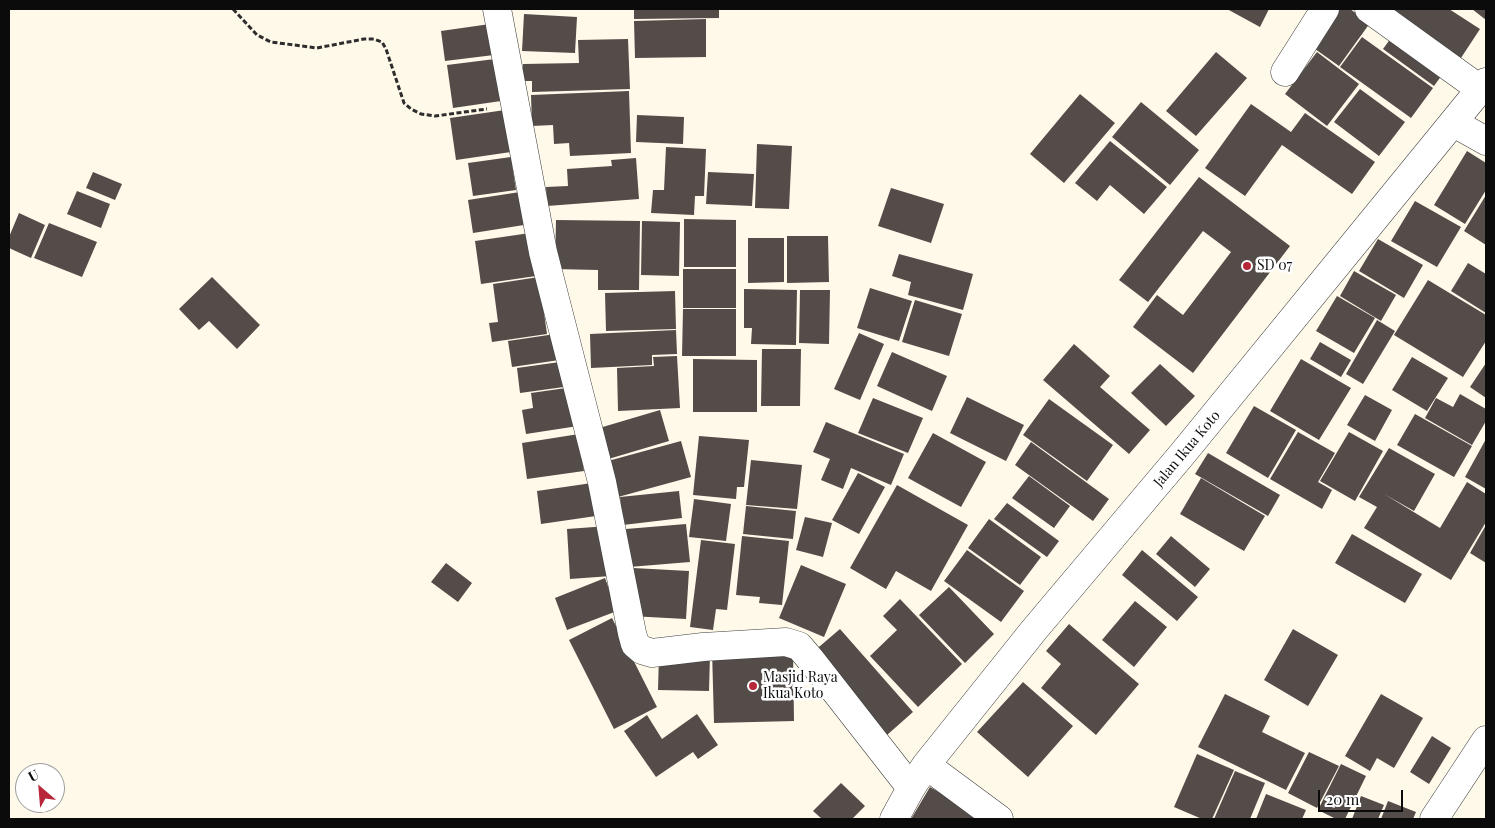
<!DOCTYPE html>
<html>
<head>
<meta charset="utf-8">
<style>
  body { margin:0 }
  #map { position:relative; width:1495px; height:828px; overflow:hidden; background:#fff9ea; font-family:"Playfair Display",serif }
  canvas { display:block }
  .frame { position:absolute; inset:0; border:10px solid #0b0b0b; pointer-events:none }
  .north { position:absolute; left:15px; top:763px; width:50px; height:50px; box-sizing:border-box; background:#fff; border:1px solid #9d9d9d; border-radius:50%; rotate:333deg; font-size:14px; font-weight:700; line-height:20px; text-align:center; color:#0b0b0b }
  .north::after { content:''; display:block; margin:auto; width:18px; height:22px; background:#b72739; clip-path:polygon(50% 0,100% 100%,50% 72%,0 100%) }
  .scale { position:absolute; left:1318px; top:790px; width:85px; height:22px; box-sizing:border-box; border:2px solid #0b0b0b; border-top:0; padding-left:6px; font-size:15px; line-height:18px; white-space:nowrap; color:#0b0b0b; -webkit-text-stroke:4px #fff; paint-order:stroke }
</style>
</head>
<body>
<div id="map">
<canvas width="1495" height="828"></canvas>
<div class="frame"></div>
<div class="north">U</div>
<div class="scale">20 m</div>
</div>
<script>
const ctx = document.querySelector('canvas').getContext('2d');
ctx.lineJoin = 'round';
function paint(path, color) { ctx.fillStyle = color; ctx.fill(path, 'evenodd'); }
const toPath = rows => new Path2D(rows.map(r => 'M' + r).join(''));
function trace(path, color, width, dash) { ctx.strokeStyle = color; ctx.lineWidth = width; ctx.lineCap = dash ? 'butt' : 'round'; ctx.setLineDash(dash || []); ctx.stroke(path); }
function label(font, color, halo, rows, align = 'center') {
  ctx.font = font + ' "Playfair Display",serif'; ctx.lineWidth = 5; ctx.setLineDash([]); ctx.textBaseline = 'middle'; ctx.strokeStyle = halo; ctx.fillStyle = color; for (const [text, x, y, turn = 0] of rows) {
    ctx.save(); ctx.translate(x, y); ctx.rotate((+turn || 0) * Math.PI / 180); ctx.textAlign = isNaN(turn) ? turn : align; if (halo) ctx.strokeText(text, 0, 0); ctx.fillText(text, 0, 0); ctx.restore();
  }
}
const building = toPath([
  [634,9,719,9,719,18,634,19],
  [1227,9,1269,9,1260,27],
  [1334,9,1350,9,1370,23,1339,66,1308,44],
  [1381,9,1449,9,1480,29,1459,61],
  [1472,9,1486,9,1486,20],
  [524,14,577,17,575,53,522,51],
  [706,19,706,57,635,58,634,21],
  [490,24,494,55,445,61,441,31],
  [1396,31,1447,68,1434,86,1383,49],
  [1362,37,1433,88,1411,118,1340,67],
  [628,39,630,89,532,92,532,81,523,81,523,64,579,63,578,40],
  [1216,52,1247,78,1196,136,1166,111],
  [1317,52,1359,84,1327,126,1285,94],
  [495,59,501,101,453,108,447,65],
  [1360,89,1405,122,1379,156,1334,122],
  [629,91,631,153,570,156,569,143,554,144,553,125,532,126,531,95],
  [1080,94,1115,123,1064,183,1030,154],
  [1141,102,1199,150,1170,185,1112,137],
  [1251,104,1291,132,1305,113,1375,162,1352,194,1282,145,1245,196,1205,168],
  [505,110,511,152,456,160,450,118],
  [637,115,684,117,683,144,636,142],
  [1110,141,1167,187,1144,214,1110,185,1097,201,1075,183],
  [757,144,792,146,789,209,755,208],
  [666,147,706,149,704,196,695,196,694,215,651,213,653,190,664,190],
  [1467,151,1486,163,1486,190,1465,224,1434,205],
  [511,157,516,190,473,196,468,163],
  [636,158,639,199,547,206,546,187,568,186,567,169,612,166,611,160],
  [93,172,122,184,115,200,86,188],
  [708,172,754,174,752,206,706,204],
  [1199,177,1290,246,1193,373,1133,327,1157,295,1183,315,1231,252,1203,231,1148,302,1119,280],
  [891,188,944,204,931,243,878,226],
  [77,191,110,204,101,228,67,214],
  [520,192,524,225,473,233,468,200],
  [1486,195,1486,245,1464,231],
  [1415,201,1461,227,1437,267,1391,241],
  [19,213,45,225,31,258,9,248,9,237],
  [684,219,736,220,736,267,684,267],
  [556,220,640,221,639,290,598,290,598,270,555,269],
  [642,221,680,222,679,276,641,275],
  [49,223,97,242,82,277,34,258],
  [530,233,536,276,481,284,475,241],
  [787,236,828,236,829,282,787,283],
  [748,238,784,238,784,282,748,283],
  [1378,239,1423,265,1404,298,1359,271],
  [899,254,973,274,963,310,908,295,911,282,892,276],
  [1468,263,1486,274,1486,313,1451,291],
  [683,269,736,269,736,308,683,308],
  [1354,271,1396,295,1381,321,1340,296],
  [212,277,260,325,237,349,209,321,199,330,179,309],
  [539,277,547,334,492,342,489,323,498,322,493,284],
  [1428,280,1486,315,1486,341,1463,377,1394,335],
  [870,288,912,301,899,341,857,328],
  [744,289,797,290,796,345,751,344,752,328,744,328],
  [800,290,830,290,829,344,799,343],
  [675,291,676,329,606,331,605,293],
  [1337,296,1375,318,1354,353,1316,331],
  [915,300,962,314,949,356,902,342],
  [683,309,736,309,736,356,682,356],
  [1377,320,1395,331,1363,384,1346,374],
  [676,330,677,354,652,355,652,365,591,368,590,334],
  [562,333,566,359,512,367,508,341],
  [859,333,884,344,860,400,834,389],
  [1320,342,1351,360,1341,377,1310,359],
  [1074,344,1110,376,1100,387,1150,430,1129,454,1043,380],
  [762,349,801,349,800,406,761,406],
  [892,352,947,376,932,411,877,386],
  [677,356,680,408,618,411,617,368,654,366,653,357],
  [1412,357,1448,378,1427,411,1392,390],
  [693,359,757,360,757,412,693,412],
  [1301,359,1351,388,1319,440,1270,411],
  [567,361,571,386,520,393,517,368],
  [1486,363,1486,398,1470,387],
  [1160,364,1195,396,1166,426,1131,393],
  [573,387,578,426,526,434,522,410,533,408,531,393],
  [1460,394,1486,409,1486,421,1472,445,1425,418,1436,398,1453,407],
  [1365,395,1392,410,1375,441,1347,425],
  [967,397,1024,425,1006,461,950,433],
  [873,398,923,418,908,453,858,433],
  [1049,399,1113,445,1087,481,1023,435],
  [1254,406,1296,430,1268,478,1226,453],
  [660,410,669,441,605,460,596,429],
  [1415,414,1472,446,1454,477,1397,445],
  [826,422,904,454,891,485,851,468,843,489,821,480,830,459,813,452],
  [1298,432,1335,453,1318,482,1332,490,1322,509,1270,479],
  [1349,432,1383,451,1355,501,1320,481],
  [933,433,986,462,961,507,908,478],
  [579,434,584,471,527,479,522,443],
  [699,436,749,440,744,487,737,487,736,499,693,495],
  [1486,439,1486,489,1465,477],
  [681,441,691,477,618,497,608,461],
  [1031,442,1109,499,1093,521,1015,465],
  [1389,448,1435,474,1414,511,1384,494,1440,528,1467,482,1486,494,1486,522,1451,580,1364,528,1377,507,1359,497],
  [1208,453,1280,495,1268,516,1195,474],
  [751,460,802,465,797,509,746,505],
  [858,473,885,487,859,534,832,520],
  [1029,476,1070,506,1054,528,1012,498],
  [1201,478,1265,516,1244,551,1180,514],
  [592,483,596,516,541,524,537,491],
  [897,485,968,525,931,591,896,571,886,589,850,568],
  [679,491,682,518,623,525,620,497],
  [694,499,731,504,726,541,689,537],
  [1007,503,1059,541,1047,557,994,519],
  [746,506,796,511,793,539,743,534],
  [805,517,832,523,823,557,796,550],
  [989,519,1041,557,1020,585,968,548],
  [686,524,690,562,629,567,626,529],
  [1486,525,1486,563,1470,553],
  [608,526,611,576,570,579,567,529],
  [1352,534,1422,574,1405,603,1335,563],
  [742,536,789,541,782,605,759,603,760,597,736,595],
  [1171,536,1210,569,1195,587,1156,554],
  [701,540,735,544,727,610,716,609,713,630,690,627],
  [967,550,1024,591,1001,622,944,581],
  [1142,550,1198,597,1177,621,1122,575],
  [446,563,472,583,458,602,431,582],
  [801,565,846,584,824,637,779,618],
  [633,568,689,571,686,619,630,616],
  [605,578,617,611,567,630,555,598],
  [949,587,994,634,965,663,919,615],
  [900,599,962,664,918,707,870,656,897,630,883,616],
  [1135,601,1167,627,1134,667,1102,640],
  [612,618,657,707,614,729,569,640],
  [1069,624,1139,684,1096,735,1041,688,1061,664,1046,651],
  [840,629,913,712,887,735,813,652],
  [1293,629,1338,655,1308,706,1264,680],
  [793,648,794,721,714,723,712,650],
  [659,654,710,655,709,691,658,690],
  [1023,682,1073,726,1028,777,977,732],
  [1225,694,1270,716,1262,732,1305,753,1286,790,1198,747],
  [1381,694,1423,718,1394,768,1377,758,1370,771,1345,756],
  [697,714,718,745,698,759,693,752,656,777,624,731,647,715,662,739],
  [1432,736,1451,748,1429,784,1410,772],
  [1309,752,1339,766,1317,808,1288,793],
  [1197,754,1234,770,1212,819,1202,819,1174,807],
  [1341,764,1366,776,1345,819,1336,819,1318,810],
  [1235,771,1265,783,1250,819,1214,819],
  [841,783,865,806,852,819,822,819,813,811],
  [930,787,982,817,981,819,911,819],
  [1266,794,1306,810,1302,819,1256,819],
  [1361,796,1384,805,1378,819,1352,819],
  [1388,801,1416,812,1413,819,1381,819]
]);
const path = toPath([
  [233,9,257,35,271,42,317,48,364,39,374,39,382,42,386,49,404,103,411,109,421,114,435,116,487,109]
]);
const minor = toPath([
  [497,9,543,252,602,482,632,633,635,644,642,650,652,653,703,647,786,642,799,646,811,660,911,788],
  [1369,9,1480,89],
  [1285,72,1325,9],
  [1454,123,1486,141],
  [926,765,999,819],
  [894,819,911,788,926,765,1034,630,1184,452,1486,82],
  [1434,819,1486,740]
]);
const markers = [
  [1247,266,5,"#b72739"],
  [753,686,5,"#b72739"]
];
const poiNames = [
  ["SD 07",1257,266],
  ["Masjid Raya",763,678],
  ["Ikua Koto",763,694]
];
const streetNames = [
  ["Jalan Ikua Koto",1187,449,-50]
];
paint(building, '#544c48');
trace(minor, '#3e3e3e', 29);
trace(path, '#2d2d2d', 3, [5, 2.5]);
trace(minor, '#fff', 28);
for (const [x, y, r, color] of markers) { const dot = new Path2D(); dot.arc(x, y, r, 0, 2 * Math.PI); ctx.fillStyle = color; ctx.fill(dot); trace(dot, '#fff', 2); }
label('14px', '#0b0b0b', '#fff', poiNames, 'left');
label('14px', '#0b0b0b', '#fff', streetNames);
</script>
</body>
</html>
